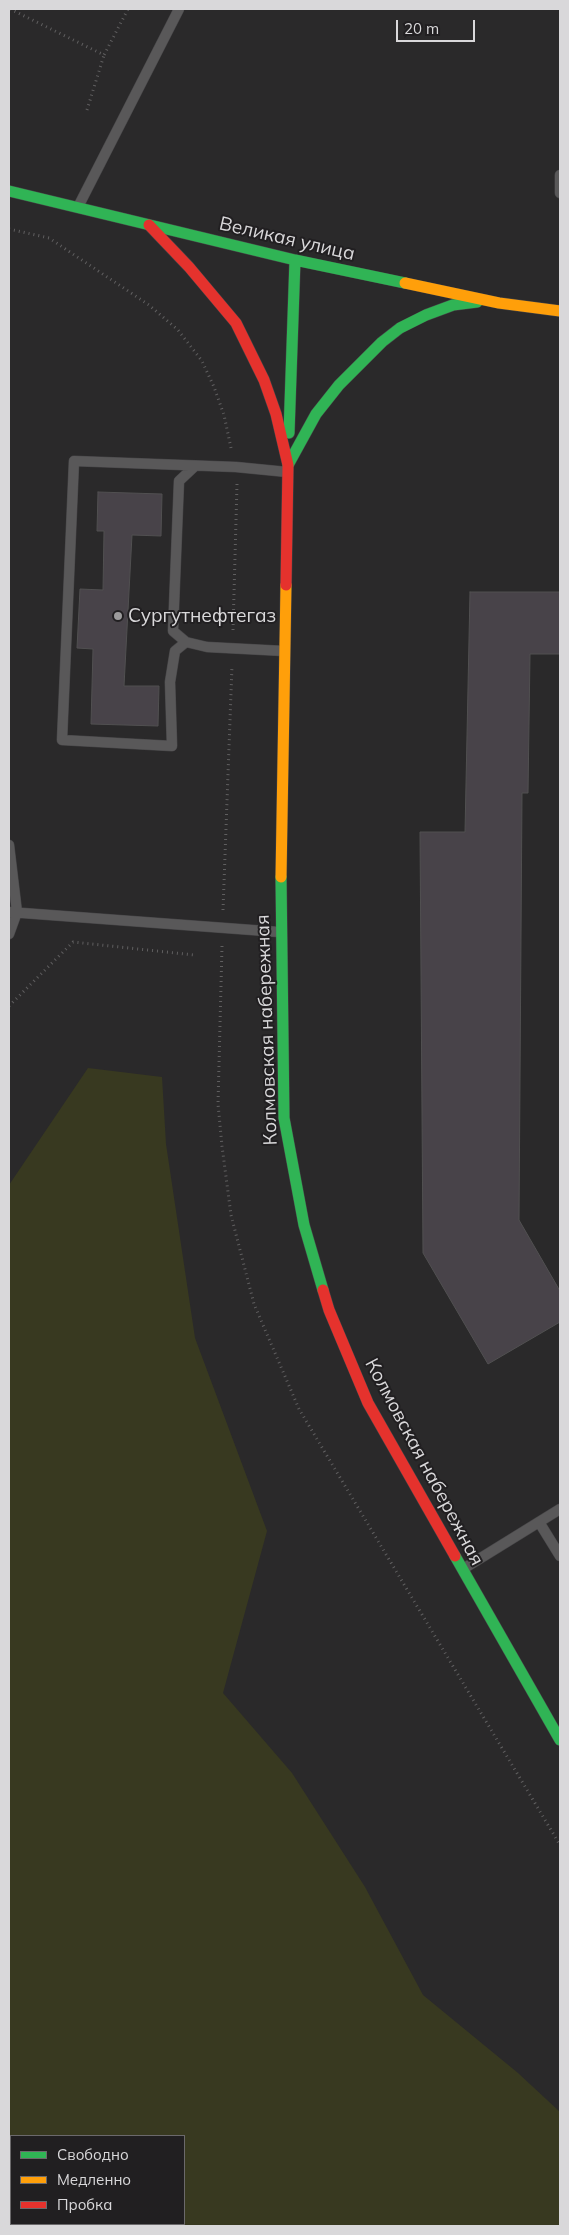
<!DOCTYPE html>
<html>
<head>
<meta charset="utf-8">
<style>
  body { margin:0 }
  #map { position:relative; width:569px; height:2235px; overflow:hidden; background:#2a292a; font-family:Mulish,sans-serif }
  canvas { display:block }
  .frame { position:absolute; inset:0; border:10px solid #d9d8da; pointer-events:none }
  .legend { position:absolute; left:10px; top:2135px; width:175px; height:90px; box-sizing:border-box; background:#211f21; border:1px solid #6b696b; margin:0; padding:6px 9px; list-style:none; font-size:15px; color:#d9d8da }
  .legend li { display:flex; align-items:center; gap:10px; height:25px }
  .legend b { width:25px; border:1px solid #6b696b }
  .scale { position:absolute; left:396px; top:20px; width:79px; height:22px; box-sizing:border-box; border:2px solid #d9d8da; border-top:0; padding-left:6px; font-size:15px; line-height:18px; white-space:nowrap; color:#d9d8da; -webkit-text-stroke:4px #211f21; paint-order:stroke }
</style>
</head>
<body>
<div id="map">
<canvas width="569" height="2235"></canvas>
<div class="frame"></div>
<ul class="legend">
<li><b style="height:6px;background:#30b455"></b>Свободно</li>
<li><b style="height:6px;background:#ff9f0a"></b>Медленно</li>
<li><b style="height:6px;background:#e5322d"></b>Пробка</li>
</ul>
<div class="scale">20 m</div>
</div>
<script>
const ctx = document.querySelector('canvas').getContext('2d');
ctx.lineJoin = 'round';
function paint(path, color) { ctx.fillStyle = color; ctx.fill(path, 'evenodd'); }
const toPath = rows => new Path2D(rows.map(r => 'M' + r).join(''));
function trace(path, color, width, dash) { ctx.strokeStyle = color; ctx.lineWidth = width; ctx.lineCap = dash ? 'butt' : 'round'; ctx.setLineDash(dash || []); ctx.stroke(path); }
function label(font, color, halo, rows, align = 'center') {
  ctx.font = font + ' Mulish,sans-serif'; ctx.lineWidth = 4; ctx.setLineDash([]); ctx.textBaseline = 'middle'; ctx.strokeStyle = halo; ctx.fillStyle = color; for (const [text, x, y, turn = 0] of rows) {
    ctx.save(); ctx.translate(x, y); ctx.rotate((+turn || 0) * Math.PI / 180); ctx.textAlign = isNaN(turn) ? turn : align; if (halo) ctx.strokeText(text, 0, 0); ctx.fillText(text, 0, 0); ctx.restore();
  }
}
const green = toPath([
  [88,1068,162,1077,166,1144,195,1338,267,1531,223,1693,292,1773,365,1887,423,1995,518,2073,560,2112,560,2226,9,2226,9,1185],
  [11,2136,184,2136,184,2224,11,2224]
]);
const building = toPath([
  [98,492,162,494,161,536,132,535,124,686,159,686,158,726,91,724,93,649,77,648,80,589,103,590,104,531,97,531,98,492],
  [470,592,560,592,560,654,530,654,528,793,522,793,519,1220,560,1291,560,1322,488,1364,423,1253,420,832,465,832,470,592]
]);
const path = toPath([
  [10,9,104,55,128,9],
  [87,110,104,55],
  [9,229,49,238,149,305,178,330,202,361,214,387,224,415,231,448],
  [233,630,237,484],
  [223,910,232,666],
  [222,946,218,1104,222,1146,231,1215,254,1304,299,1409,560,1845],
  [9,1006,73,942,194,955]
]);
const lane = toPath([
  [560,175,560,193],
  [79,205,179,9],
  [195,466,179,481,173,631,186,642,207,647,284,651],
  [186,642,175,651,170,682,172,746,62,740,74,461,236,467,287,472],
  [9,845,17,912,9,934],
  [9,912,279,932],
  [539,1522,560,1556],
  [463,1569,560,1509]
]);
const fast = toPath([
  [9,191,295,260,405,283],
  [289,433,295,260],
  [288,465,316,414,339,385,382,342,400,328,426,315,453,305,477,302],
  [281,877,284,1118,304,1225,323,1290],
  [455,1556,560,1740]
]);
const slow = toPath([
  [405,283,499,303,560,311],
  [281,877,286,585]
]);
const jam = toPath([
  [149,225,189,267,236,323,264,380,276,414,288,465,286,585],
  [323,1290,329,1310,368,1403,455,1556]
]);
const markers = [
  [118,616,5,"#9c9b9c"]
];
const streetNames = [
  ["Великая улица",287,239,13],
  ["Колмовская набережная",267,1030,-92],
  ["Колмовская набережная",424,1462,62]
];
const poiNames = [
  ["Сургутнефтегаз",128,616]
];
paint(green, '#383920');
paint(building, '#484349');
trace(building, '#515051', 1);
trace(lane, '#464547', 11);
trace(fast, '#464547', 12);
trace(slow, '#464547', 12);
trace(jam, '#464547', 12);
trace(path, '#605f60', 3, [1, 4]);
trace(lane, '#595859', 10);
trace(fast, '#30b455', 11);
trace(slow, '#ff9f0a', 11);
trace(jam, '#e5322d', 11);
for (const [x, y, r, color] of markers) { const dot = new Path2D(); dot.arc(x, y, r, 0, 2 * Math.PI); ctx.fillStyle = color; ctx.fill(dot); trace(dot, '#211f21', 2); }
label('19px', '#d9d8da', '#211f21', streetNames);
label('19px', '#d9d8da', '#211f21', poiNames, 'left');
</script>
</body>
</html>
